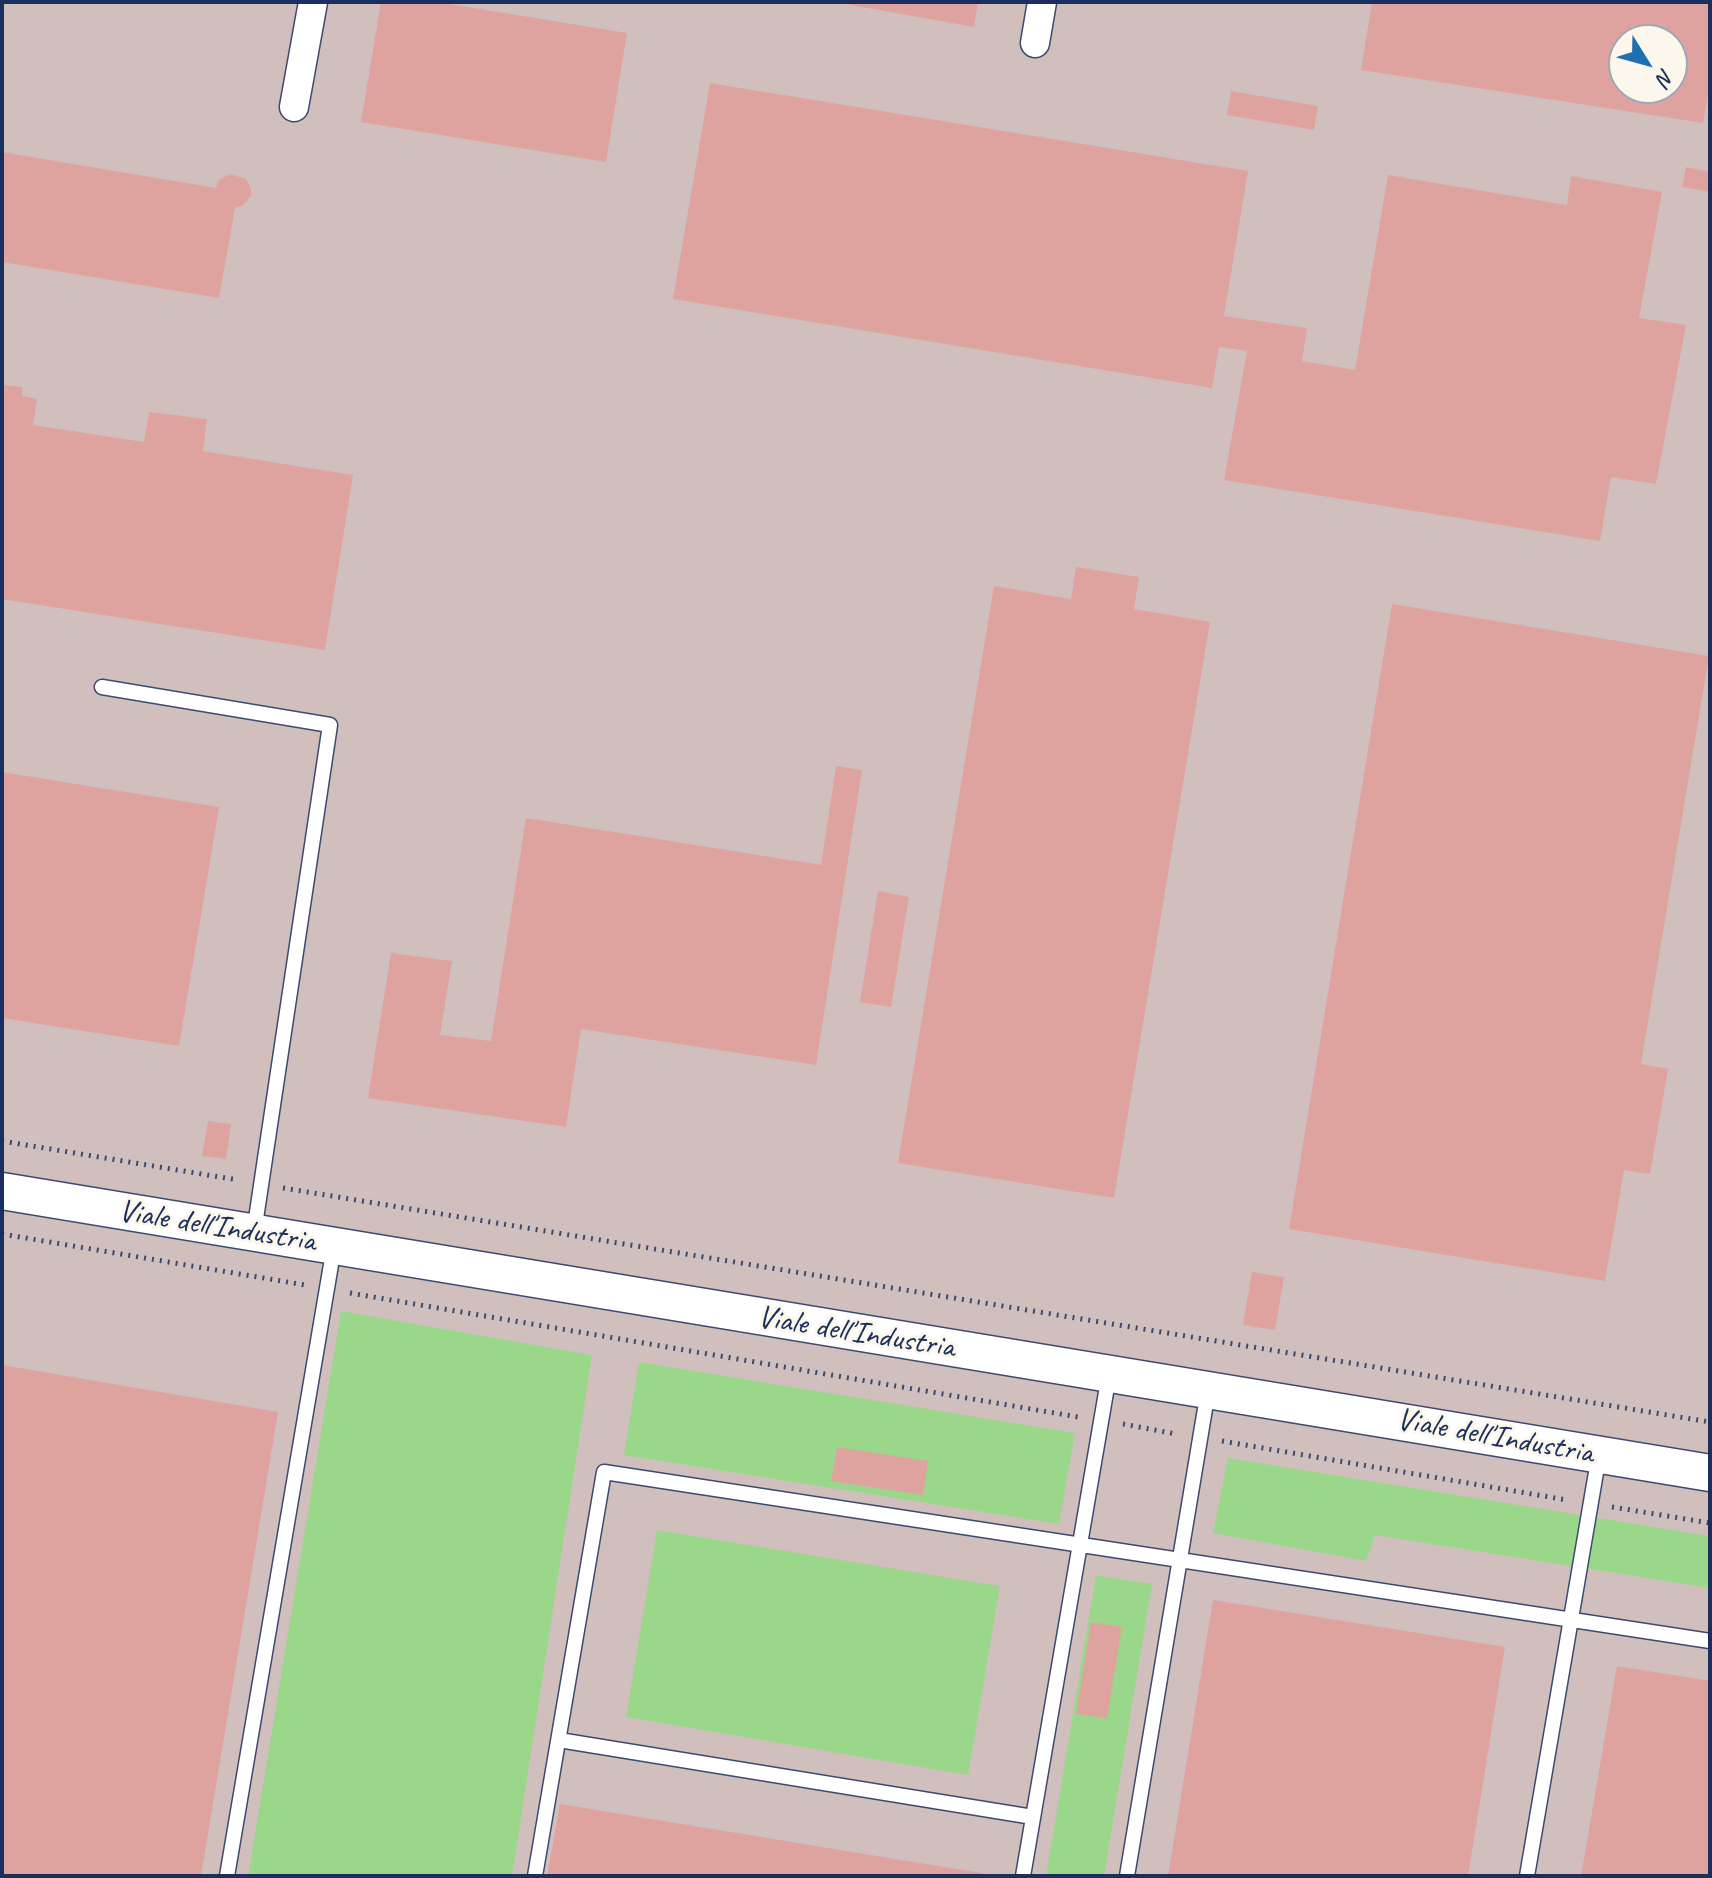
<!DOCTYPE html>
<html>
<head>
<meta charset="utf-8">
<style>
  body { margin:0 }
  #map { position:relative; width:1712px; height:1878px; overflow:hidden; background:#f1e0c3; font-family:Caveat,sans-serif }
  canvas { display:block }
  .frame { position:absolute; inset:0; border:4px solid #1b2f5e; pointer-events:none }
  .north { position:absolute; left:1608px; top:24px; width:80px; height:80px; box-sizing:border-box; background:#fbf7ec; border:2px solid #a1a7b3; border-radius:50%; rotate:127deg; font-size:22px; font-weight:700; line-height:32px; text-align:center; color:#1b2f5e }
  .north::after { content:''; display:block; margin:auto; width:28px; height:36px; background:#1f6fb2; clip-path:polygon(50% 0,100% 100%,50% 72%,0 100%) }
</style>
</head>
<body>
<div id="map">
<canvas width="1712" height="1878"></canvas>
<div class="frame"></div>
<div class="north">N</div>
</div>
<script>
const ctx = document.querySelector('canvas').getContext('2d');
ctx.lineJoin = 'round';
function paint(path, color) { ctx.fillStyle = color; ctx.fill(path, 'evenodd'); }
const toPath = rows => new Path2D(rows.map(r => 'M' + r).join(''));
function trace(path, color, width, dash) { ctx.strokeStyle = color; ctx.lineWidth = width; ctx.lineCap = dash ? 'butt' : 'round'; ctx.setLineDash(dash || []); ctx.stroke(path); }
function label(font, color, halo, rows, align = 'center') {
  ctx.font = font + ' Caveat,sans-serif'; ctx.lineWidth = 6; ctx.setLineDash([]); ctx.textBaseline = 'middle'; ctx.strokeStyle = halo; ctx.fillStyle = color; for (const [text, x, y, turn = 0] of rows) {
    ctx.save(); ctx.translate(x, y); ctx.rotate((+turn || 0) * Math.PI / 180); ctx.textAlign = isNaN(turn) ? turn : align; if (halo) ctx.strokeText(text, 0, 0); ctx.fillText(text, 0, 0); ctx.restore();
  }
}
const industrial = toPath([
  [2,2,1710,2,1710,1876,2,1876],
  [1624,40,1672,40,1672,88,1624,88]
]);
const green = toPath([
  [341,1311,592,1355,512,1876,248,1876],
  [639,1362,1075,1433,1059,1524,624,1455],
  [1228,1458,1710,1536,1710,1588,1375,1535,1366,1561,1213,1533],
  [657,1530,1000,1586,968,1775,626,1717],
  [1096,1575,1152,1584,1104,1876,1046,1876]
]);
const building = toPath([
  [381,2,437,2,627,33,606,162,361,122],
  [834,2,978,2,974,27],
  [1372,2,1710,2,1710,82,1703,123,1361,70],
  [1624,40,1672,40,1672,88,1624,88],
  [710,83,1248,171,1224,316,1307,328,1302,361,1355,370,1388,175,1567,205,1571,176,1662,192,1639,318,1686,325,1656,484,1611,477,1600,541,1224,480,1247,351,1219,347,1212,388,673,299],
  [1231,91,1318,106,1314,130,1227,115],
  [2,152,216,188,219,180,230,174,246,179,251,189,251,196,242,206,235,208,219,298,2,262],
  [1686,167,1710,172,1710,192,1682,187],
  [2,385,22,387,22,396,37,399,33,425,144,442,149,412,207,419,203,451,353,475,325,650,2,599],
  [1076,567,1139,577,1134,609,1210,622,1114,1198,898,1163,994,586,1071,599],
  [1392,604,1709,656,1641,1064,1668,1069,1650,1174,1624,1170,1605,1281,1289,1229],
  [836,766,862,770,816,1065,581,1029,566,1127,368,1098,391,953,452,961,440,1035,491,1041,526,818,821,865],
  [2,772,219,807,179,1046,2,1018],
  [878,891,909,897,891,1007,860,1002],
  [208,1121,231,1124,226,1159,202,1156],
  [1252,1272,1284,1277,1275,1330,1243,1325],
  [2,1365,278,1412,201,1876,2,1876],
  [837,1447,928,1461,923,1495,831,1481],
  [1213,1600,1505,1647,1468,1876,1168,1876],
  [1091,1622,1122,1627,1107,1718,1076,1714],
  [1617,1666,1710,1681,1710,1876,1581,1876],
  [560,1804,987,1874,986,1876,547,1876]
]);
const path = toPath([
  [2,1141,238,1180],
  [283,1188,1710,1422],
  [2,1234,305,1285],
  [350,1293,1078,1417],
  [1123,1424,1176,1434],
  [1222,1441,1567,1500],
  [1612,1507,1710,1523]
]);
const service = toPath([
  [102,687,330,725,254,1232],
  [559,1740,1033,1817],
  [227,1876,334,1247],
  [535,1876,604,1472,1710,1641],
  [1023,1876,1109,1375],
  [1127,1876,1208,1391],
  [1527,1876,1599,1455]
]);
const minor = toPath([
  [1035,43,1042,2],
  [294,107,313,2]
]);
const tertiary = toPath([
  [2,1191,1710,1473]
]);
const streetNames = [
  ["Viale dell'Industria",217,1227,9],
  ["Viale dell'Industria",856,1333,9],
  ["Viale dell'Industria",1495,1437,10]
];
paint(industrial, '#d1bfbe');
paint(green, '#9bd78b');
paint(building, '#dfa39f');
trace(service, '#3b4a6d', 17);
trace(minor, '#3b4a6d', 31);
trace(tertiary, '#3b4a6d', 39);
trace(path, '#3b4a6d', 5, [2, 6]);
trace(service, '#fff', 14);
trace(minor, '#fff', 28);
trace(tertiary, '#fff', 36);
label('32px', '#1b2f5e', '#fbf7ec', streetNames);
</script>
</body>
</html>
